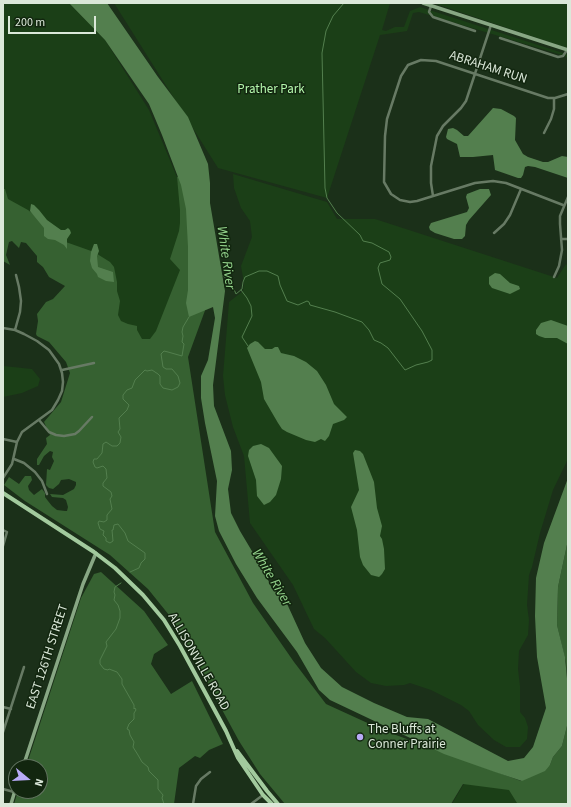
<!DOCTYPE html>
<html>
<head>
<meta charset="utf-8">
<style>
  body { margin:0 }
  #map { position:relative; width:571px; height:807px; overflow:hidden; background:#1b3019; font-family:"Source Sans 3",sans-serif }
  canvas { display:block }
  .frame { position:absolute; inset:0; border:4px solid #dbe8d9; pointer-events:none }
  .north { position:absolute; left:8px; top:759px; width:40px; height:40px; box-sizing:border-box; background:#12260f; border:1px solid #627460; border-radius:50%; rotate:108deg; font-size:11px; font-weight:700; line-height:16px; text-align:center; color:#dbe8d9 }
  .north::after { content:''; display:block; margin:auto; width:14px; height:18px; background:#b8abf7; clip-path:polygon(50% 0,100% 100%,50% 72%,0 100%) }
  .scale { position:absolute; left:8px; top:16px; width:88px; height:18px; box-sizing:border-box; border:2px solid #dbe8d9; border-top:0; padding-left:5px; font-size:12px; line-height:14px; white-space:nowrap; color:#dbe8d9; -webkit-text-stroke:3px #12260f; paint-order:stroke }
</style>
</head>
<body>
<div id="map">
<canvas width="571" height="807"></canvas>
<div class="frame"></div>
<div class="north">N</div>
<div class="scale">200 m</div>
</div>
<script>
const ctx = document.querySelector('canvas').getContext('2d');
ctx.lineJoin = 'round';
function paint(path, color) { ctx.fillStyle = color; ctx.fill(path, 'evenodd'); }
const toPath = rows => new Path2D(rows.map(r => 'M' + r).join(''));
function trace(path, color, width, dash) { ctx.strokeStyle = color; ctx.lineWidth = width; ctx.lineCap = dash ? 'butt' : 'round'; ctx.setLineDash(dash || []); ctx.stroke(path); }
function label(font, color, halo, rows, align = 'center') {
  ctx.font = font + ' "Source Sans 3",sans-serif'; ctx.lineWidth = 3; ctx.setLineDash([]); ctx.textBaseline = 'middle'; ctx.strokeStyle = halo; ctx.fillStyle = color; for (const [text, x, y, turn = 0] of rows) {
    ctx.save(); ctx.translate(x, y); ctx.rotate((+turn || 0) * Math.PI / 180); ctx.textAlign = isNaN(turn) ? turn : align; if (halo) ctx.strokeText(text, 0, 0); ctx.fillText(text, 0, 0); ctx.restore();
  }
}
const green = toPath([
  [3,3,69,3,105,40,149,110,177,177,184,229,182,288,150,350,115,338,46,241,3,238],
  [114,3,390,3,382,30,386,31,395,27,404,27,410,11,420,7,566,54,568,55,568,59,565,56,419,12,413,13,407,31,380,35,327,198,218,168],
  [433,3,568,3,568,48,558,45],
  [233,174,327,202,337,219,375,219,557,278,566,264,568,267,568,459,553,490,540,533,532,567,529,575,527,605,529,620,528,635,519,651,518,669,520,686,520,712,525,718,528,727,527,739,520,747,506,747,494,740,478,725,469,711,461,705,431,690,410,683,404,685,386,686,371,683,356,672,325,638,314,629,293,585,250,523,244,456,233,427,225,395,223,376,229,302,243,291,244,283,241,266,252,237,250,221,241,208,234,188],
  [3,366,32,369,40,379,38,386,22,393,3,397],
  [469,775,568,804,452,804]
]);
const forest = toPath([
  [184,174,207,305,188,357,215,532,253,603,294,662,326,704,385,731,521,781,550,765,553,757,562,746,567,726,568,709,568,804,517,804,517,803,509,790,463,784,451,804,285,804,260,774,239,741,187,645,169,615,148,589,110,555,25,501,4,485,9,477,19,484,25,476,31,476,32,480,28,486,29,490,34,495,42,489,45,493,45,497,48,501,52,506,57,510,65,511,67,511,68,507,66,500,63,498,52,497,50,494,63,495,74,489,76,485,76,482,69,479,61,480,59,484,53,489,49,488,46,485,47,469,50,470,54,461,52,457,53,452,50,451,44,456,39,465,37,465,37,459,47,444,46,438,50,435,44,422,61,402,70,373,66,362,49,342,37,336,36,334,38,321,37,314,46,302,53,299,65,286,49,277,43,267,37,262,37,256,26,243,21,242,19,248,12,241,9,242,6,255,10,265,3,261,3,219,4,217,3,213,3,189,5,189,8,199,28,210,53,230,63,241,94,252,110,262,114,267,117,282,117,291,120,301,118,315,121,321,128,324,137,326,137,330,142,339,150,339,156,331,180,270,170,259,179,231,180,223,180,210,177,177],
  [568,540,568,689,566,662,557,625,558,587],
  [101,572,144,611,168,645,154,654,151,664,171,694,192,681,223,744,209,750,200,758,195,756,179,768,174,804,14,804,18,791,40,791,40,767,26,767,81,598,94,574]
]);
const water = toPath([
  [69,3,107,3,158,77,188,117,208,164,210,183,210,203,225,291,213,385,214,406,231,451,232,470,228,489,231,513,240,531,265,573,272,589,283,595,305,643,321,668,342,687,374,703,407,717,428,719,508,761,524,758,533,747,546,708,537,657,535,616,536,578,544,543,568,478,568,540,558,587,557,625,565,657,568,689,567,726,562,746,553,757,550,765,545,771,522,781,495,772,444,754,330,700,319,690,297,652,257,598,236,564,219,531,215,516,217,481,205,423,201,398,201,376,208,360,215,318,213,307,189,317,186,303,188,290,188,247,186,209,181,185,162,135,149,104,105,40],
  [493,108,501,109,514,116,516,118,515,140,523,154,528,157,543,162,548,162,562,156,568,157,568,178,535,167,528,166,525,167,523,175,521,178,518,178,495,170,493,155,473,157,460,157,457,144,447,139,446,137,448,129,453,128,457,130,464,136,468,136],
  [480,189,489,189,491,195,469,220,466,225,465,236,462,239,454,239,435,233,430,230,429,227,431,223,467,212,469,208,466,197,467,194],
  [31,204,34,205,39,210,47,220,61,230,65,230,68,228,70,230,71,233,67,239,67,249,64,245,55,240,48,239,44,236,44,228,30,211],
  [94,244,97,244,99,251,97,256,98,267,113,272,114,282,106,281,98,277,97,274,92,268,90,261,91,252],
  [495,273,500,274,510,283,519,286,520,289,510,294,492,288,489,284,489,277],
  [551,320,568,326,568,344,557,338,545,338,539,336,536,334,536,330,541,323],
  [255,341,258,342,265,349,272,349,275,347,278,347,281,353,294,356,306,362,317,371,326,385,334,404,347,417,344,420,333,424,329,436,325,441,321,439,315,442,306,440,287,432,282,429,278,423,264,399,261,382,247,348,250,344],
  [261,444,269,448,282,466,281,479,276,495,270,502,264,505,257,496,256,480,248,456,249,450,253,446],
  [355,450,360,451,363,454,374,482,377,508,382,526,380,536,382,539,384,549,385,569,382,574,379,577,371,575,363,565,360,557,357,530,351,507,359,490,353,453]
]);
const stream = toPath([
  [553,3,557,3],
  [223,276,231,282,236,294,242,289,243,282,245,277,259,271,267,271,278,276,280,285,287,301,298,305,307,301,309,302,310,305,335,312,362,322,369,330,374,340,381,343,388,348,405,370,416,365,428,362,432,360,432,350,422,331,400,299,382,284,378,268,380,263,390,260,391,257,389,252,372,243,363,241,360,235,337,213,327,198,325,188,322,53,326,31,333,16,344,3],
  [241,290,247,298,251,306,252,316,242,337,248,346],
  [130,572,139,568,141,563,145,559,145,553,128,541,125,533,118,524,114,525,113,530,112,530,113,541,110,543,106,541,106,538,103,535,104,531,100,529,98,523,99,521,104,522,107,520,107,515,112,509,110,499,112,496,111,492,103,486,103,483,107,478,106,469,103,466,97,468,95,467,93,462,94,459,97,459,102,453,103,444,106,442,112,446,117,446,120,443,121,437,118,432,120,429,119,418,127,410,129,405,123,399,123,395,127,390,132,388,135,380,145,370,147,371,152,370,158,374,160,376,160,384,163,388,172,390,178,387,180,383,178,376,172,369,166,369,163,367,161,354,164,351,168,352,182,356,184,344,182,342,183,336,182,332,183,327,189,317],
  [121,583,115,587,114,592,115,595,114,600,118,605,120,611,120,618,116,629,106,642,107,646,100,660,100,664,104,669,108,670,109,669,117,672,122,679,122,684,134,705,134,709,135,708,136,710,134,713,134,719,129,724,127,729,129,730,130,735,134,742,133,747,138,755,142,762,148,767,149,771,158,780,158,789,163,795,162,798,164,804]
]);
const street = toPath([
  [431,6,429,12,433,17,475,31],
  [500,38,558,57,563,56,567,50],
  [544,133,551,119,554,109,554,98],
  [433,196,431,183,431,166,437,136,443,126,461,108,466,101,491,25],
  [563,205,506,183,493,181,475,183,417,201,410,202,400,200,391,194,384,182,385,136,387,119,401,76,408,65,421,60,436,61,548,98,555,98,568,94],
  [494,233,504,224,510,215,521,189],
  [561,239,568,239],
  [554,277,559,266,562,250,560,224,560,216,568,197],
  [3,328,15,330,24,334,37,341,49,350,59,364,62,373,63,382,62,391,58,400,52,410,22,432,17,442,12,464,3,478],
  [15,330,20,312,21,301,19,287,16,275],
  [62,370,94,363],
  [39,420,49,432,56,435,64,436,75,434,79,431,92,417],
  [3,439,17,442],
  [14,459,24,463,35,472,42,481,47,494],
  [3,530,7,532,3,546],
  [3,707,11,709],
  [3,732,24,667],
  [3,789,14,792],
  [193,804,196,786,201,779,210,772],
  [251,804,263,795]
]);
const secondary = toPath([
  [423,3,568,50],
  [23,767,83,584,96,553],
  [11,804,16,787]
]);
const primary = toPath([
  [3,493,94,552,115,568,143,595,164,620,180,646,226,731,238,758,263,795,272,804],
  [237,751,267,791,278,804]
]);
const markers = [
  [360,737,4,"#b8abf7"]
];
const streetNames = [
  ["ABRAHAM RUN",488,68,18],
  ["EAST 126TH STREET",48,657,-72],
  ["ALLISONVILLE ROAD",198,662,60]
];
const parkNames = [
  ["Prather Park",271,90]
];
const poiNames = [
  ["The Bluffs at",368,730],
  ["Conner Prairie",368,745]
];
const waterNames = [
  ["White River",225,258,82],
  ["White River",271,578,59]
];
paint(green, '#1b3f17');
paint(forest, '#366131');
paint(water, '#537f4e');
trace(stream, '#537f4e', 1);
trace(street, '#677a64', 2.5);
trace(secondary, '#88a784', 3.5);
trace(primary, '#a2ca9d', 4);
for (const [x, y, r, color] of markers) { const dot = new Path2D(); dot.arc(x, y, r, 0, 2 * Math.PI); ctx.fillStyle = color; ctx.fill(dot); trace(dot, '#12260f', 1.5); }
label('13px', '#dbe8d9', '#12260f', streetNames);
label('13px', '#b4f6ac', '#12260f', parkNames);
label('13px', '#dbe8d9', '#12260f', poiNames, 'left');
label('italic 14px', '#95d58d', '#12260f', waterNames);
</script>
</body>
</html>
